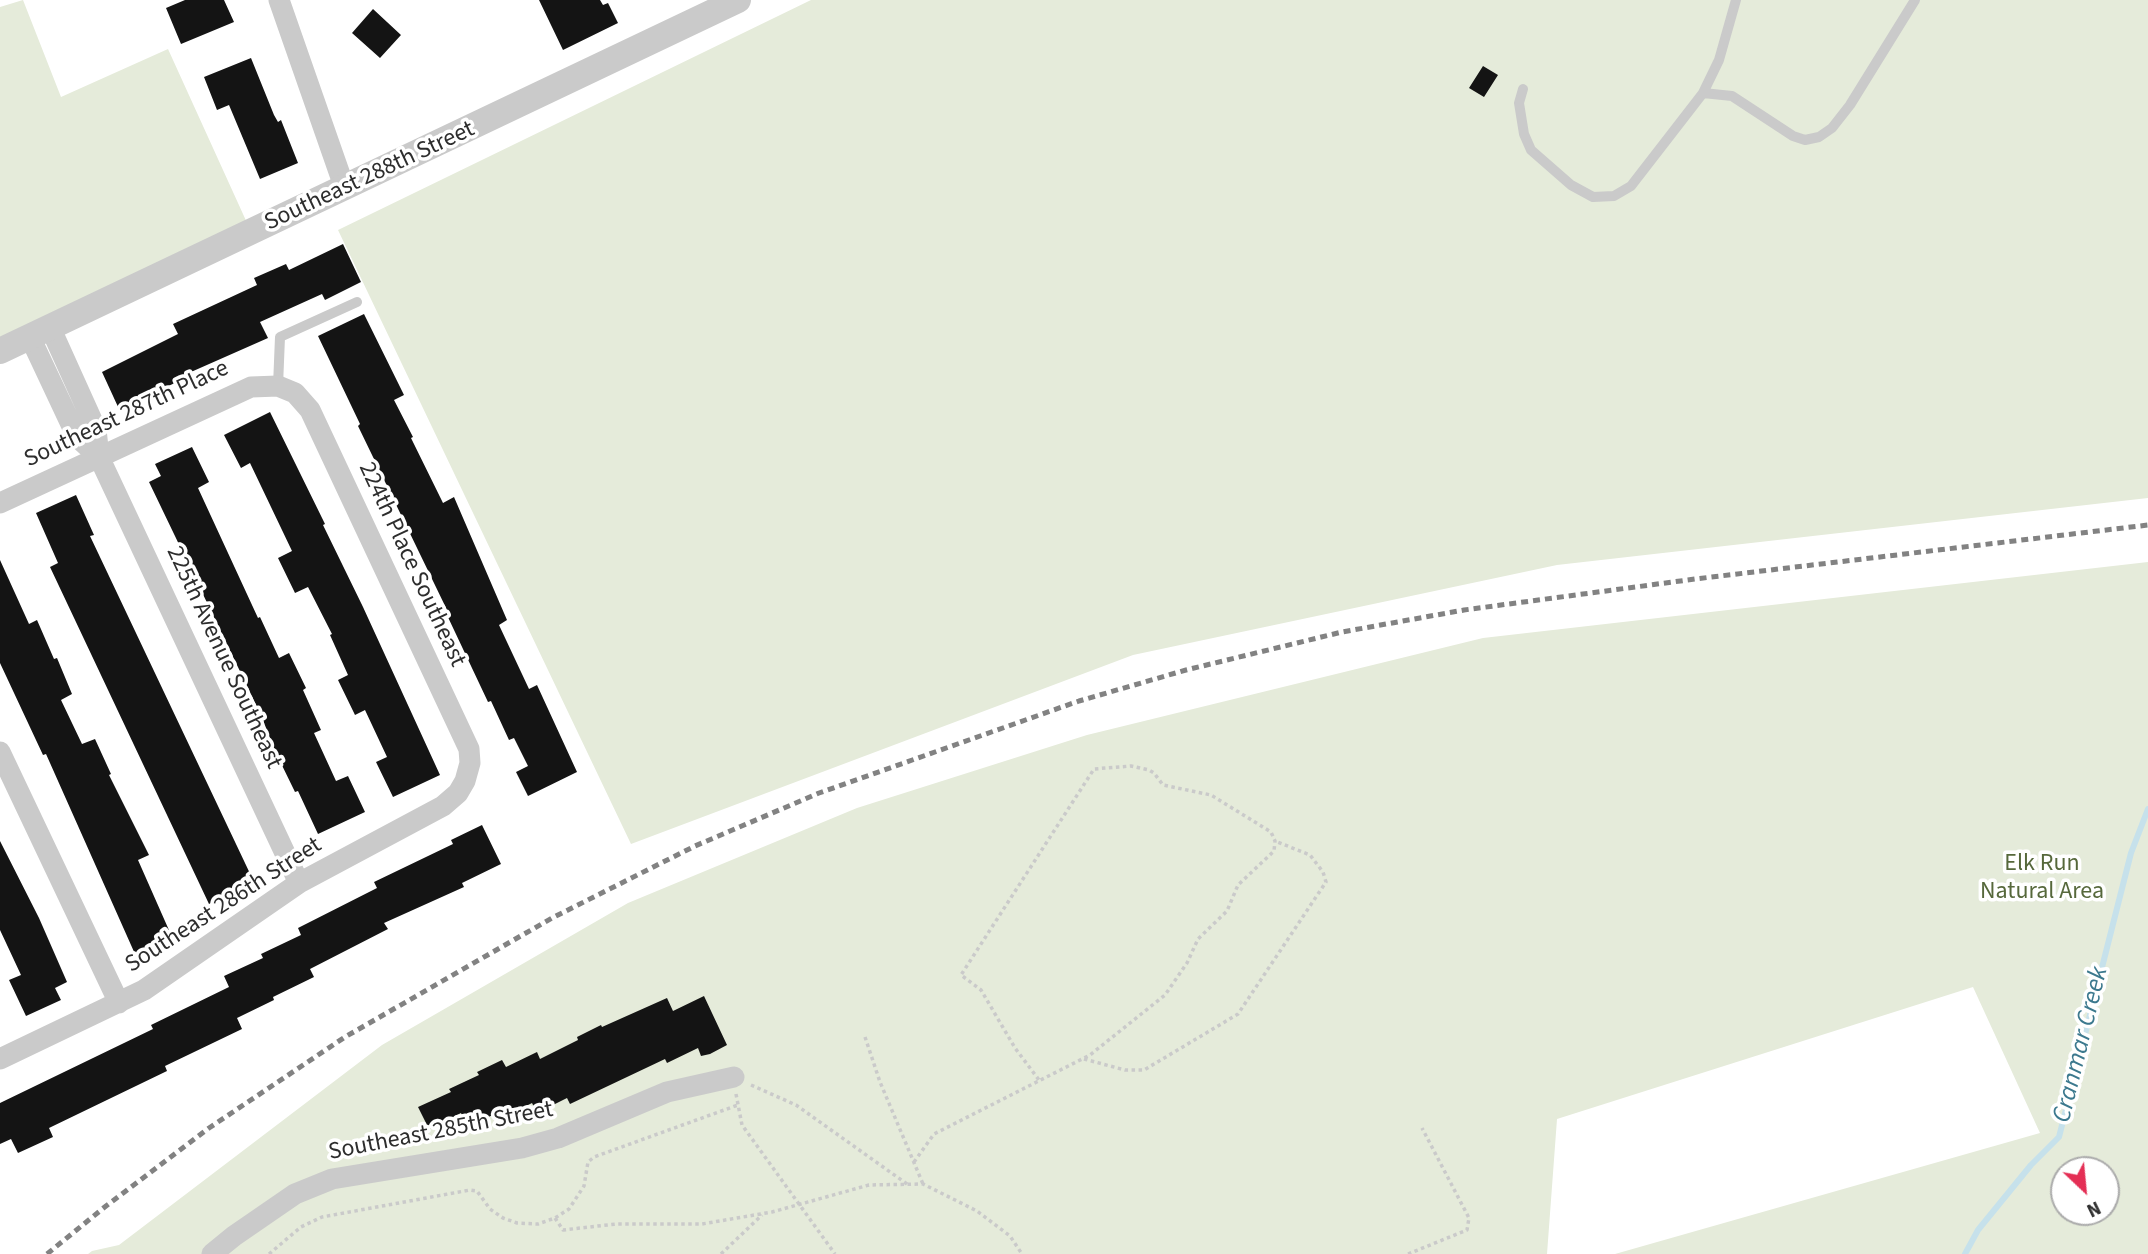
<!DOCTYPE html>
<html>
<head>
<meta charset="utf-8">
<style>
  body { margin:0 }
  #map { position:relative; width:2148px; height:1254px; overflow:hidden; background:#fff; font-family:"Source Sans 3",sans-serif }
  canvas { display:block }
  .north { position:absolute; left:2050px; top:1156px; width:70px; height:70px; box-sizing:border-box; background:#fff; border:2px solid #ababab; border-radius:50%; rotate:154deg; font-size:19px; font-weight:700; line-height:28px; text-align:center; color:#2d2d2d }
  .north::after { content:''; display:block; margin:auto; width:24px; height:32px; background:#e42f55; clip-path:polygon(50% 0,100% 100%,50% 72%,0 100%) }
</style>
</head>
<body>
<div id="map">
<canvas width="2148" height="1254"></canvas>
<div class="north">N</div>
</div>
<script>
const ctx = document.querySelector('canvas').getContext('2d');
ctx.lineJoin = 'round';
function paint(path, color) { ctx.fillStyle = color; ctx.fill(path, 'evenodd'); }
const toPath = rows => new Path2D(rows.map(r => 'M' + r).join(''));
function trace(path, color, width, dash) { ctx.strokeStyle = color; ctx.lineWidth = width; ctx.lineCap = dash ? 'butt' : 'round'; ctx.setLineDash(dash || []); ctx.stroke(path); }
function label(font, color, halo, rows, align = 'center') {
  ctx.font = font + ' "Source Sans 3",sans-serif'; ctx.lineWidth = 7; ctx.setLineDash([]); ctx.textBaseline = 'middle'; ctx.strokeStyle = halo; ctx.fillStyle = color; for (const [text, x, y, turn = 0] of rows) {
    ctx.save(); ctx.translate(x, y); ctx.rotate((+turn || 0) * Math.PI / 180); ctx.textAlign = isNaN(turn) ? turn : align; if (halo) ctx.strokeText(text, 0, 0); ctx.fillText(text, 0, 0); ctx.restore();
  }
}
const green = toPath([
  [23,0,61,97,168,49,248,225,0,343,0,7],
  [811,0,2148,0,2148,498,1557,565,1133,655,631,844,338,230],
  [2148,562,2148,1254,1615,1254,2040,1133,1973,987,1557,1119,1547,1254,88,1254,92,1251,119,1245,382,1045,628,903,857,808,1087,735,1483,638],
  [2064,1170,2106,1170,2106,1212,2064,1212]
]);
const stream = toPath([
  [1965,1254,1978,1230,2031,1165,2059,1137,2131,853,2148,809]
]);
const building = toPath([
  [185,0,224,0,234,22,181,44,166,8],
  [539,0,600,0,603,5,608,3,618,23,563,50],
  [373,9,401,35,380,58,352,33],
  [251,58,274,115,278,122,281,120,298,163,260,179,229,105,217,110,204,77],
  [1483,66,1498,75,1484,97,1469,88],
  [343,244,361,282,325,300,322,294,260,322,268,338,191,372,192,375,119,409,102,372,178,334,173,324,257,285,254,278,286,264,289,270],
  [364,314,404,395,394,400,413,437,411,438,443,503,454,497,507,620,499,625,529,689,537,685,577,772,528,796,516,772,528,766,514,738,509,740,491,701,488,702,446,613,448,612,358,426,360,424,318,336],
  [270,412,325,524,323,525,363,607,440,775,393,797,376,762,387,757,365,710,355,715,338,680,348,675,330,635,332,634,308,587,295,593,278,558,292,551,250,463,241,468,224,435],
  [192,447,209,482,198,488,258,618,260,617,279,658,289,653,306,688,303,690,321,730,314,733,336,781,348,776,365,812,318,834,298,791,295,792,275,751,261,715,149,482,161,476,155,464],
  [76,495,94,535,90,536,254,882,209,904,50,567,58,563,36,513],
  [0,560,29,624,37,620,54,659,57,658,72,694,61,700,82,744,95,739,111,774,109,775,149,855,138,860,172,937,135,954,46,754,43,755,0,663],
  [482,825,501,864,462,883,464,887,384,923,388,929,310,969,314,977,273,997,274,1000,237,1018,242,1029,165,1066,167,1071,49,1128,53,1137,18,1153,11,1139,0,1144,0,1103,153,1029,151,1025,229,987,224,976,263,958,261,954,301,935,298,928,377,888,374,882,453,844,451,840],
  [0,841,39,918,67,982,55,988,61,1000,26,1016,9,980,21,975,0,930],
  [704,996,727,1045,710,1054,701,1056,698,1048,667,1063,665,1059,570,1104,567,1098,545,1109,543,1105,535,1109,532,1103,514,1112,513,1110,499,1117,497,1113,482,1120,480,1116,465,1123,461,1113,429,1129,418,1107,451,1092,449,1089,479,1075,477,1072,502,1060,506,1067,537,1052,540,1059,578,1040,577,1037,601,1025,602,1027,667,998,673,1011]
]);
const path = toPath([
  [865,1037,880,1082,923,1184],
  [1084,1059,1125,1070,1144,1070,1238,1014,1326,882,1323,872,1310,855,1275,841],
  [751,1085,796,1105,907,1184],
  [736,1094,742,1125,835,1254],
  [914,1162,934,1134,1090,1055,1165,995,1187,963,1198,939,1227,911,1238,885,1274,851,1275,841,1271,832,1211,795,1163,785,1154,773,1149,770,1131,766,1094,769,961,975,981,990,1015,1048,1039,1080],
  [555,1218,563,1230,616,1224,702,1224,772,1212,869,1185,923,1184,977,1211,1010,1236,1022,1254],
  [269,1254,301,1227,322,1217,470,1190,477,1191,490,1209,503,1218,517,1223,538,1224,555,1218,569,1209,584,1186,588,1162,594,1157,738,1105],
  [721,1254,762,1215],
  [1408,1254,1467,1230,1469,1218,1422,1128]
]);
const service = toPath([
  [1523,89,1519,103,1524,134,1531,150,1571,185,1593,197,1614,196,1631,186,1703,93,1719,60,1736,0],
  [1703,93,1732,96,1793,136,1805,140,1819,137,1832,128,1850,105,1915,0],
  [278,386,280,337,357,302]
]);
const minor = toPath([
  [279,0,345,189],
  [30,337,77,437,99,457,96,429,50,327],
  [99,457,299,883],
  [0,503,251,387,278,386,295,393,310,410,469,749,470,763,465,781,458,793,443,806,299,883,144,990,0,1059],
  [0,752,119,1003],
  [212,1254,234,1236,295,1194,332,1179,522,1148,558,1138,667,1092,734,1077]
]);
const tertiary = toPath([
  [0,351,738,0]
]);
const rail = toPath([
  [47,1254,106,1206,209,1128,345,1037,552,918,695,846,819,793,1079,701,1186,670,1342,632,1464,610,1695,579,2148,525]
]);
const streetNames = [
  ["Southeast 288th Street",370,177,-25],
  ["Southeast 287th Place",127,415,-25],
  ["224th Place Southeast",411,565,65],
  ["225th Avenue Southeast",223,658,65],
  ["Southeast 286th Street",224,906,-33],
  ["Southeast 285th Street",441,1132,-11]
];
const parkNames = [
  ["Elk Run",2042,865],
  ["Natural Area",2042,893]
];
const waterNames = [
  ["Cranmar Creek",2082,1045,-76]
];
paint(green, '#e5ebda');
trace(stream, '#c6e1eb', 6);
paint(building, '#141414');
trace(path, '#cacaca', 3.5, [3.5, 3.5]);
trace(service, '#cacaca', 10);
trace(minor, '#cacaca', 21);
trace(tertiary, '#cacaca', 26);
trace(rail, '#828282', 5, [7, 5]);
label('24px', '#2d2d2d', '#fff', streetNames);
label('24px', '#56683b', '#fff', parkNames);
label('italic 26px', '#3c798e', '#fff', waterNames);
</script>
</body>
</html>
